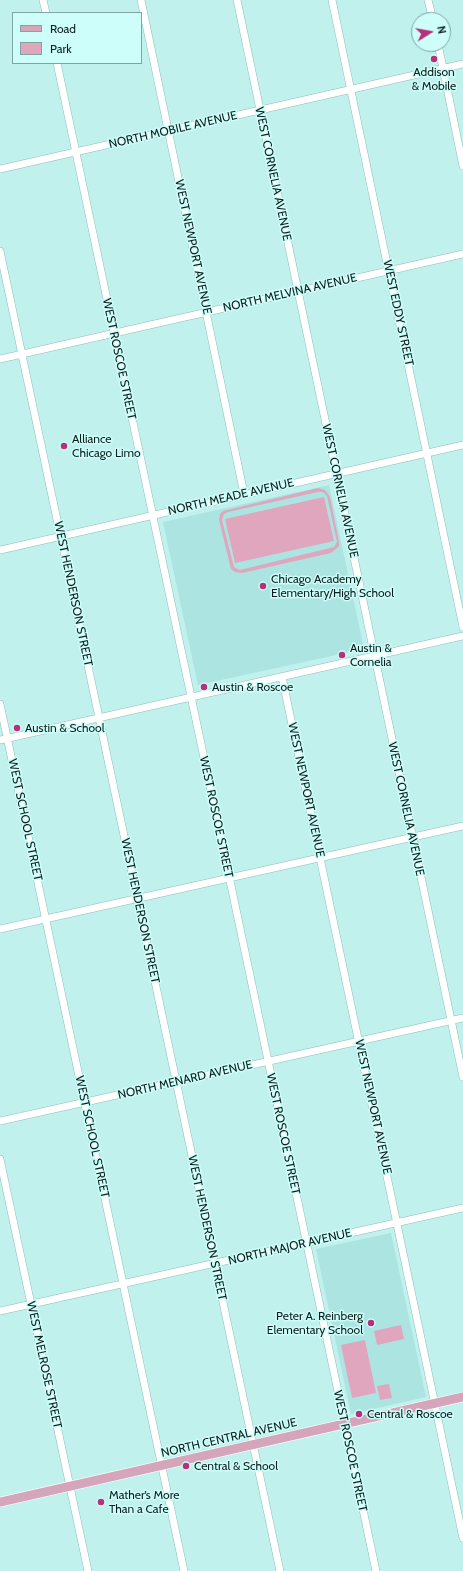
<!DOCTYPE html>
<html>
<head>
<meta charset="utf-8">
<style>
  body { margin:0 }
  #map { position:relative; width:463px; height:1571px; overflow:hidden; background:#c0f1ed; font-family:Cabin,sans-serif }
  canvas { display:block }
  .legend { position:absolute; left:12px; top:12px; width:130px; height:52px; box-sizing:border-box; background:#cdfefa; border:1px solid #80a4a2; margin:0; padding:5px 7px; list-style:none; font-size:12px; color:#0c1e1d }
  .legend li { display:flex; align-items:center; gap:8px; height:20px }
  .legend b { width:20px; border:1px solid #80a4a2 }
  .north { position:absolute; left:411px; top:12px; width:40px; height:40px; box-sizing:border-box; background:#cdfefa; border:1px solid #80a4a2; border-radius:50%; rotate:79deg; font-size:11px; font-weight:700; line-height:16px; text-align:center; color:#0c1e1d }
  .north::after { content:''; display:block; margin:auto; width:14px; height:18px; background:#b63177; clip-path:polygon(50% 0,100% 100%,50% 72%,0 100%) }
</style>
</head>
<body>
<div id="map">
<canvas width="463" height="1571"></canvas>
<ul class="legend">
<li><b style="height:5px;background:#d5a6bb"></b>Road</li>
<li><b style="height:11px;background:#e0a6be"></b>Park</li>
</ul>
<div class="north">N</div>
</div>
<script>
const ctx = document.querySelector('canvas').getContext('2d');
ctx.lineJoin = 'round';
function paint(path, color) { ctx.fillStyle = color; ctx.fill(path, 'evenodd'); }
const toPath = rows => new Path2D(rows.map(r => 'M' + r).join(''));
function trace(path, color, width, dash) { ctx.strokeStyle = color; ctx.lineWidth = width; ctx.lineCap = dash ? 'butt' : 'round'; ctx.setLineDash(dash || []); ctx.stroke(path); }
function label(font, color, halo, rows, align = 'center') {
  ctx.font = font + ' Cabin,sans-serif'; ctx.lineWidth = 3; ctx.setLineDash([]); ctx.textBaseline = 'middle'; ctx.strokeStyle = halo; ctx.fillStyle = color; for (const [text, x, y, turn = 0] of rows) {
    ctx.save(); ctx.translate(x, y); ctx.rotate((+turn || 0) * Math.PI / 180); ctx.textAlign = isNaN(turn) ? turn : align; if (halo) ctx.strokeText(text, 0, 0); ctx.fillText(text, 0, 0); ctx.restore();
  }
}
const built = toPath([
  [329,485,364,649,198,685,163,522],
  [391,1233,426,1397,351,1414,316,1249]
]);
const green = toPath([
  [318,488,325,490,330,497,339,542,339,546,336,549,331,553,242,573,235,572,231,569,219,520,220,514,223,511],
  [318,492,323,492,327,496,337,542,334,547,240,570,234,567,222,520,224,514,228,512],
  [324,497,334,541,235,563,225,519],
  [401,1325,404,1339,377,1345,374,1331],
  [365,1340,376,1393,352,1398,341,1345],
  [389,1384,392,1398,380,1400,377,1386]
]);
const minor = toPath([
  [43,0,46,13],
  [141,0,244,494],
  [237,0,463,1077],
  [332,0,463,627],
  [428,0,433,20],
  [438,44,463,166],
  [57,63,376,1571],
  [0,169,463,64],
  [0,251,280,1571],
  [0,359,463,254],
  [0,550,463,445],
  [282,677,463,1538],
  [0,704,184,1571],
  [0,740,463,636],
  [0,929,463,826],
  [0,1121,463,1018],
  [0,1159,88,1571],
  [0,1311,463,1208]
]);
const major = toPath([
  [0,1502,463,1397]
]);
const markers = [
  [434,59,4,"#b63177"],
  [64,446,4,"#b63177"],
  [263,586,4,"#b63177"],
  [342,655,4,"#b63177"],
  [204,687,4,"#b63177"],
  [17,728,4,"#b63177"],
  [371,1323,4,"#b63177"],
  [359,1414,4,"#b63177"],
  [186,1466,4,"#b63177"],
  [101,1502,4,"#b63177"]
];
const poiNames = [
  ["Addison",434,72,"center"],
  ["& Mobile",434,86,"center"],
  ["Alliance",72,439],
  ["Chicago Limo",72,453],
  ["Chicago Academy",271,579],
  ["Elementary/High School",271,593],
  ["Austin &",350,648],
  ["Cornelia",350,662],
  ["Austin & Roscoe",212,687],
  ["Austin & School",25,728],
  ["Peter A. Reinberg",363,1316,"right"],
  ["Elementary School",363,1330,"right"],
  ["Central & Roscoe",367,1414],
  ["Central & School",194,1466],
  ["Mather’s More",109,1495],
  ["Than a Cafe",109,1509]
];
const streetNames = [
  ["NORTH MOBILE AVENUE",173,130,-13],
  ["WEST CORNELIA AVENUE",273,174,78],
  ["WEST NEWPORT AVENUE",193,247,78],
  ["NORTH MELVINA AVENUE",290,293,-13],
  ["WEST EDDY STREET",398,313,78],
  ["WEST ROSCOE STREET",119,359,78],
  ["WEST CORNELIA AVENUE",340,491,78],
  ["NORTH MEADE AVENUE",231,497,-13],
  ["WEST HENDERSON STREET",73,594,78],
  ["WEST NEWPORT AVENUE",306,790,78],
  ["WEST CORNELIA AVENUE",406,809,78],
  ["WEST ROSCOE STREET",216,817,78],
  ["WEST SCHOOL STREET",25,820,78],
  ["WEST HENDERSON STREET",140,911,78],
  ["NORTH MENARD AVENUE",185,1080,-13],
  ["WEST NEWPORT AVENUE",373,1107,78],
  ["WEST ROSCOE STREET",283,1134,78],
  ["WEST SCHOOL STREET",92,1137,78],
  ["WEST HENDERSON STREET",207,1228,78],
  ["NORTH MAJOR AVENUE",290,1247,-13],
  ["WEST MELROSE STREET",44,1365,78],
  ["NORTH CENTRAL AVENUE",229,1438,-13],
  ["WEST ROSCOE STREET",350,1451,78]
];
paint(built, '#abe4e1');
paint(green, '#e0a6be');
trace(minor, '#8ebcb9', 8);
trace(major, '#fff', 10);
trace(minor, '#fff', 7);
trace(major, '#d5a6bb', 9);
for (const [x, y, r, color] of markers) { const dot = new Path2D(); dot.arc(x, y, r, 0, 2 * Math.PI); ctx.fillStyle = color; ctx.fill(dot); trace(dot, '#cdfefa', 1.5); }
label('12px', '#0c1e1d', '#cdfefa', poiNames, 'left');
label('12px', '#0c1e1d', '#cdfefa', streetNames);
</script>
</body>
</html>
